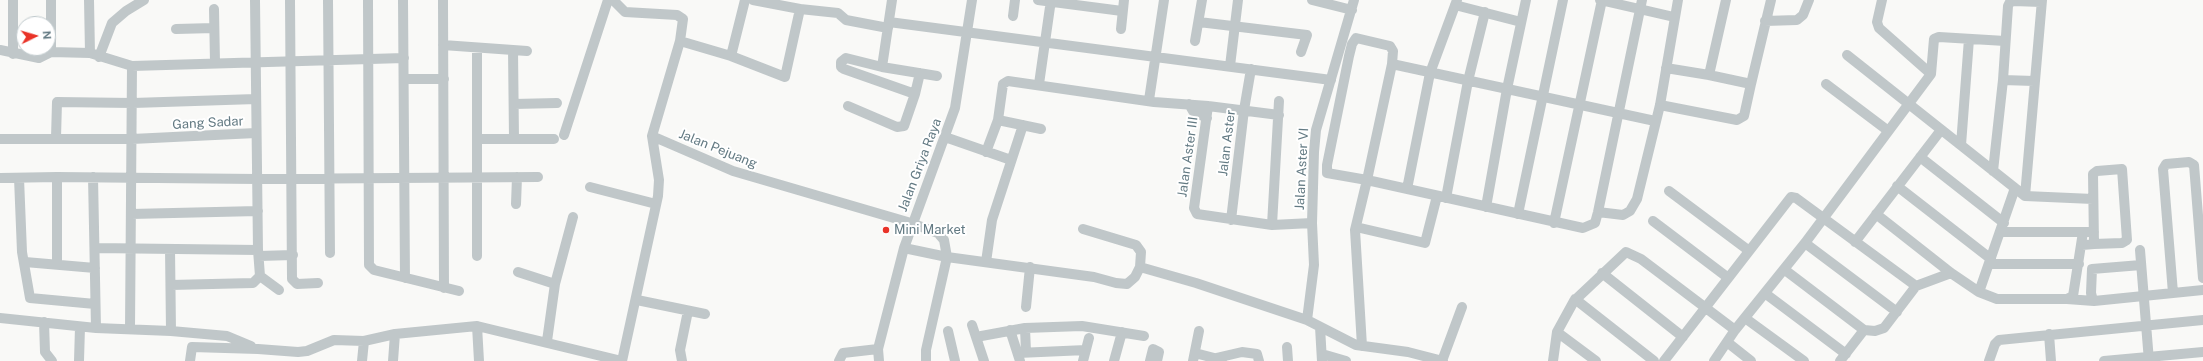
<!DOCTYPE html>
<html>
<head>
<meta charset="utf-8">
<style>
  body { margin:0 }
  #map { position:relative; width:2203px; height:361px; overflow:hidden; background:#f9f9f7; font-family:"Public Sans",sans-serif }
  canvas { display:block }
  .north { position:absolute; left:16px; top:16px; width:40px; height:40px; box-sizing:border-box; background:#fff; border:1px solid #c1cacd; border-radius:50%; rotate:85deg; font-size:11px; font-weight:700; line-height:16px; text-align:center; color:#637a83 }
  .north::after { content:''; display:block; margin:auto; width:14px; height:18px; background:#e93328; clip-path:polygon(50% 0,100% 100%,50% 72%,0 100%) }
</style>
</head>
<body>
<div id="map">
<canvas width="2203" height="361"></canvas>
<div class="north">N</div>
</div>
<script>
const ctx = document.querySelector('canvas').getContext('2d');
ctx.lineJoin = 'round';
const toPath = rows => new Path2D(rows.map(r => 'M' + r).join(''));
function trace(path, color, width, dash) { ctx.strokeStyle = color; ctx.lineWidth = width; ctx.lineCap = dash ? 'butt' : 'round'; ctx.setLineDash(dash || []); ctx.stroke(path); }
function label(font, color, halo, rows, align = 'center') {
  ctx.font = font + ' "Public Sans",sans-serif'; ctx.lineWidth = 4; ctx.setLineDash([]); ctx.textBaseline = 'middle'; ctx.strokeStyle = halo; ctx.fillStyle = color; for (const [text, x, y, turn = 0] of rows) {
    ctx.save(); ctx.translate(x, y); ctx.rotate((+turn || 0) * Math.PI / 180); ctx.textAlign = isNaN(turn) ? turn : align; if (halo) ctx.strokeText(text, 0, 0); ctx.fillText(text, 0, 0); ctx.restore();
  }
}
const minor = toPath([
  [51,0,51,52],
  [89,0,90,53],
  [290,0,292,279,297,284,318,283],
  [328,0,330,253],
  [368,0,369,265,374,270,459,291],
  [403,0,405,278],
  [443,0,444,288],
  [613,0,625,12,677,15,683,19,680,41,652,136,659,180,658,196,622,361],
  [753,0,800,9,838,13,846,20,888,28],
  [1038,0,1122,11],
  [1312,0,1352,10],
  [1600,0,1674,17],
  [1726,0,1709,75,1751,84,1771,0],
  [1882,0,1877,22,1879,28,1931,74],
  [1455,5,1521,22],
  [214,9,215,63],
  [1013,16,1015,0],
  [1765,21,1797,20,1803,15,1809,0],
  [889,22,1331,80],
  [1199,22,1307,35,1301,52],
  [176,29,214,28],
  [1121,29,1124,0],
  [680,41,731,56,785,77,800,9],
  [1195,41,1202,0],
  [443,45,527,51],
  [477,48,477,256],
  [0,50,39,58,51,52,90,53,132,66,130,329],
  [513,50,514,139],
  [13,54,13,0],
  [1847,55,2025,196,2093,199],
  [731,56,745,0],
  [99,57,112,23,126,11,144,0],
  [1392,64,1655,121],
  [132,66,404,58],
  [1230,66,1238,0],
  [882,67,892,0],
  [1666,68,1709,75],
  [405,79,444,79],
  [2003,80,2034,81],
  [1039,84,1051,0],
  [1826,84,1887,130],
  [915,94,844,69,841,67,841,62,846,58,882,67,937,76],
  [1149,100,1164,0],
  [514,104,557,103],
  [1189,104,1193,111,1207,118],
  [1660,105,1737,120,1744,116,1751,84],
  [848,106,897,127,904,126,915,94,920,73],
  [1208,106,1194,208,1197,214,1272,225,1312,223],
  [998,120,1041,129],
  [564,135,608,0],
  [652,136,733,171,911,223,938,233,944,240,947,257,926,350,926,361],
  [945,137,1011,160],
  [56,138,57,102,133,103,256,99],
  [0,139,132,139,256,133],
  [477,139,554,139],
  [1961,145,1969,39],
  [986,152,998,120,1003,84,1008,81,1154,102,1208,106,1279,115],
  [1920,157,2004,223],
  [1993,171,2003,80,2008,6,2010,2,2014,1,2041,2],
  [93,177,96,328],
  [0,178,57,177,257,179,538,177],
  [19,178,22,252,30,298,95,304],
  [1897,186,1991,259],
  [590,187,656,204],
  [1407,189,1430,73,1457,0],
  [1669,191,1748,250],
  [2025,196,2042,0],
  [1446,198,1468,81,1485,12],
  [516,204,517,177],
  [1486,207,1507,89,1526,0],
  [1598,212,1623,215,1630,211,1637,199,1660,105,1678,0],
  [131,214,258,211],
  [1518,214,1563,0],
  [1876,214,1951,273,1979,292,1997,299,2067,299,2073,296,2083,232,2094,232],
  [1231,220,1244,110,1251,69],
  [1653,221,1727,277],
  [1554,223,1602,0],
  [1272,225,1279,101],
  [1356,227,1425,243,1437,196],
  [1083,229,1136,245,1141,252,1140,267],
  [2001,232,2083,232],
  [1855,242,1941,130],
  [1805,243,1897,312],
  [2082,245,2094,244,2122,243,2127,240,2122,169,2097,171,2093,174,2094,244],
  [95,248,258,250],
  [904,248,947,257,1094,277,1116,283,1127,284,1135,277,1140,267,1196,283,1307,320,1356,345,1408,352,1443,361],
  [170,249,171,331],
  [2140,250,2149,361],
  [259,256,293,255],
  [25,262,95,268],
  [986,262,992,220,1023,125],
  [57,264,57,177],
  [1989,264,2079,264],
  [1785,270,1864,330,1875,331,1884,328,1916,286,1951,273],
  [518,272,555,284],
  [1602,273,1683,337],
  [260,276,279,290],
  [171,285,253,283,260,276,258,250,255,0],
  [1979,292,2015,188],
  [2173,293,2163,169,2166,164,2189,162,2194,165,2203,278],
  [1766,294,1846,354],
  [1575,299,1654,361],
  [2067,299,2094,301,2203,290],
  [637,300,705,314],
  [2093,301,2091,293,2092,269,2141,265],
  [1026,307,1030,267],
  [0,318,96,328,171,331,227,336,251,346],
  [1745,318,1804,361],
  [1307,320,1314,265,1312,223,1314,152,1316,130,1354,0],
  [44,322,45,352,52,361],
  [972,325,984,361],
  [477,326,479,361],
  [1320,327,1322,361],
  [1025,328,1026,352],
  [1010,330,1020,361],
  [948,331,955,361],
  [1557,332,1596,361],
  [2049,334,2051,361],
  [976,337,1025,328,1082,326,1144,336],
  [547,341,555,284,573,217],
  [1727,342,1751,361],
  [1362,346,1355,230,1367,180,1392,64,1393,51,1390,46,1356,38,1352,44,1349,56,1327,165,1327,173,1367,180,1583,228,1595,223,1598,212,1642,0],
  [1287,347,1288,361],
  [1018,353,1086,350],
  [1195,353,1222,360],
  [1322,354,1346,361],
  [1216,358,1242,352,1257,354,1259,361],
  [79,361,80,327],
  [190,361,192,347,258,349,298,352,307,351,334,340,364,341,395,334,477,326,622,361],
  [362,361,364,341],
  [393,361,395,334],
  [682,361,680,350,688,311],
  [839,361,843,353,878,349],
  [879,361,878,349,904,248,955,108,972,0],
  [1083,361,1089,338],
  [1114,361,1122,332],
  [1150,361,1153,349,1159,352,1157,361],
  [1193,361,1199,331],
  [1442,361,1462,307],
  [1553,361,1557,332,1574,301,1626,252,1641,259,1735,330],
  [1664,361,1791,197,1796,198,1916,286],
  [1714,361,1735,330,1805,243,1931,74,1934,39,1939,37,2005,41],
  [1840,361,1864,330],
  [1989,361,1995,344,1999,340,2203,320],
  [2104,361,2203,352]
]);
const markers = [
  [886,230,4,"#e93328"]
];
const streetNames = [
  ["Gang Sadar",208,123,-3],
  ["Jalan Aster",1227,143,-83],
  ["Jalan Pejuang",718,149,22],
  ["Jalan Aster III",1188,157,-82],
  ["Jalan Griya Raya",920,165,-69],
  ["Jalan Aster VI",1302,169,-87]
];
const poiNames = [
  ["Mini Market",894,230]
];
trace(minor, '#c0c7c9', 10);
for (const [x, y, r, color] of markers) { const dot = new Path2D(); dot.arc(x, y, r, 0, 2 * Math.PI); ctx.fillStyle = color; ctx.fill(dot); trace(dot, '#fff', 1.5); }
label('13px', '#637a83', '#fff', streetNames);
label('13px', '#637a83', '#fff', poiNames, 'left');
</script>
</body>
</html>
